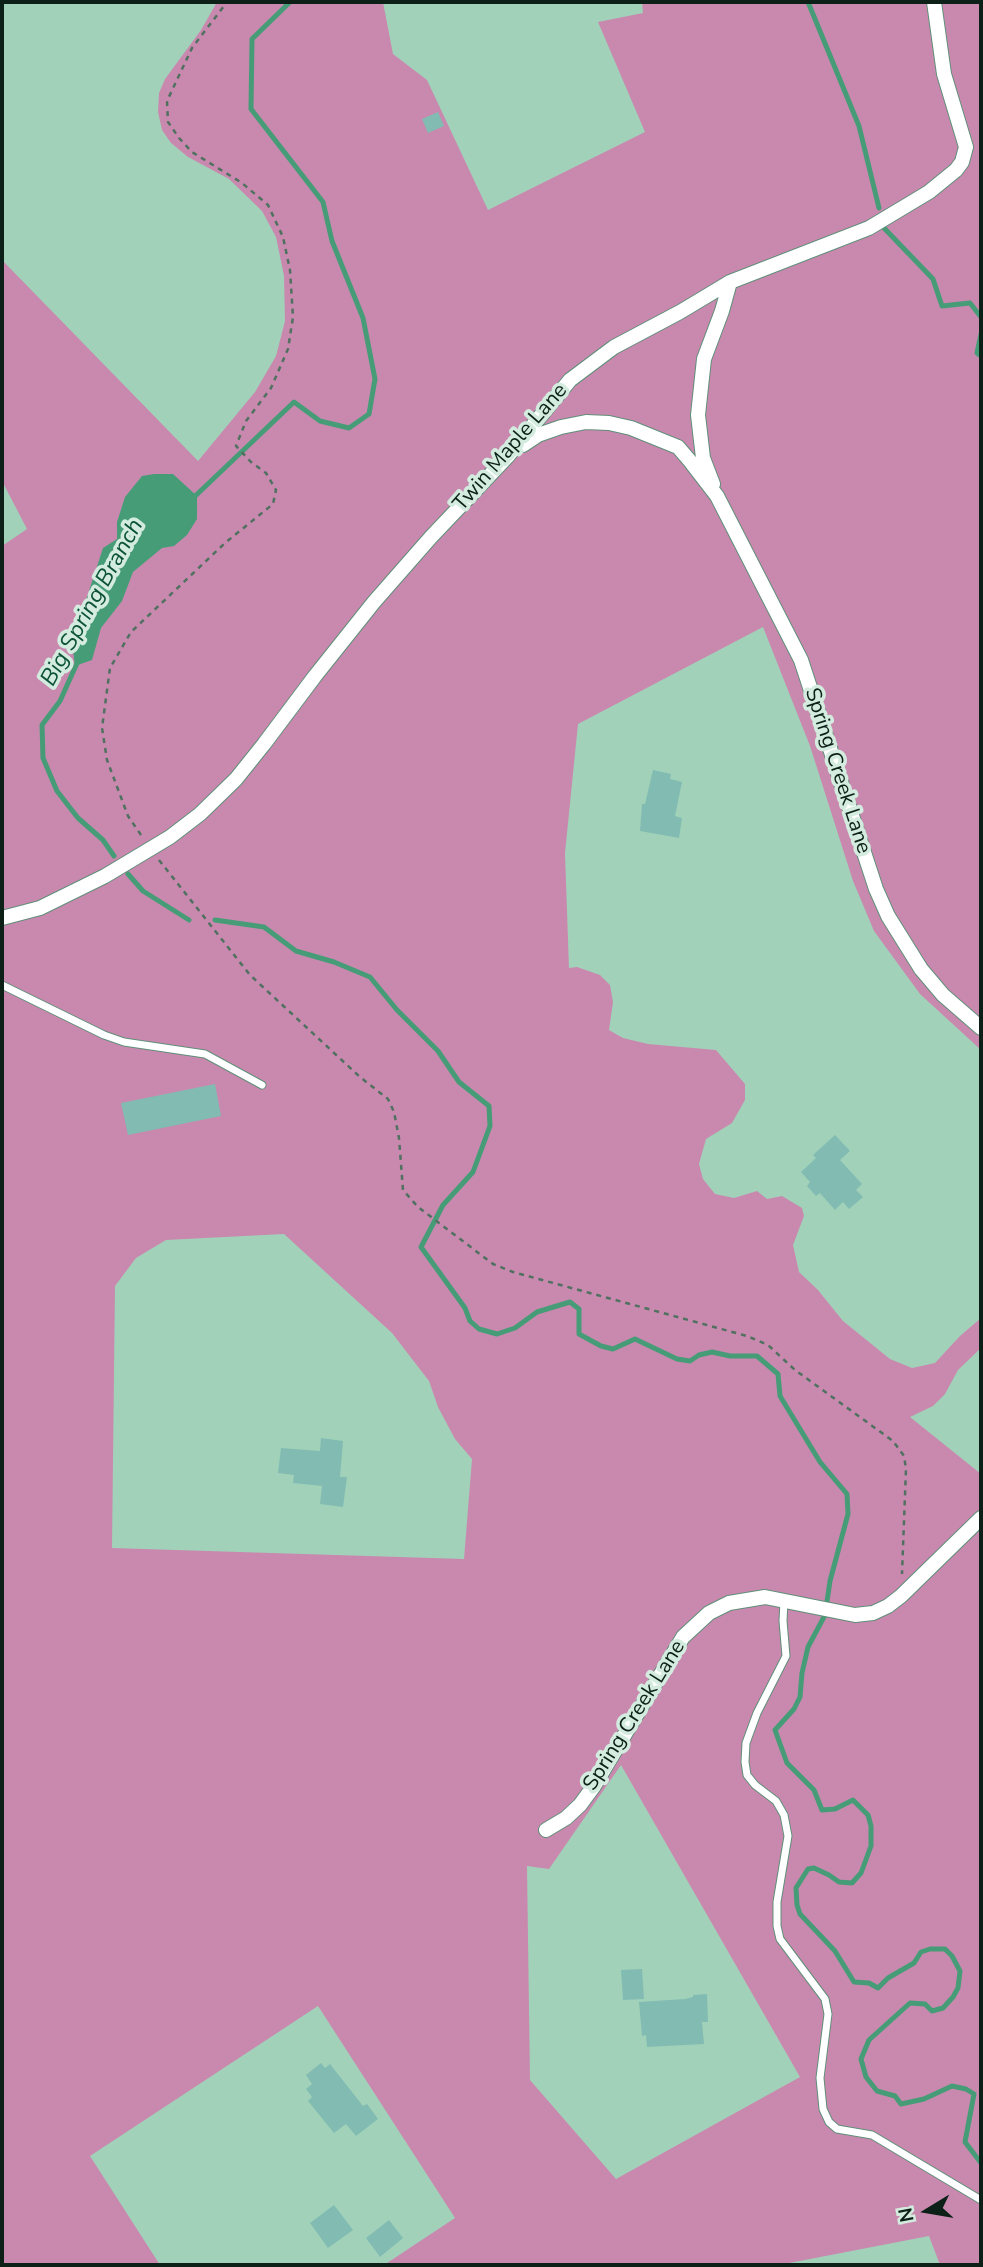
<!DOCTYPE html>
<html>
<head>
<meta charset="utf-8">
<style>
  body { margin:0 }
  #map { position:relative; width:983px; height:2267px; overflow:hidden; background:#a1d2b9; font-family:"Nunito Sans",sans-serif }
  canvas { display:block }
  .frame { position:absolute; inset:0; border:4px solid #0c2017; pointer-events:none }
  .north { position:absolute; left:892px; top:2176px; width:70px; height:70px; -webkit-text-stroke:5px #d4ecdf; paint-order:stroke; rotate:259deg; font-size:19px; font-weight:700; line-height:28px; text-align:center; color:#0c2017 }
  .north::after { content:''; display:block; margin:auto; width:24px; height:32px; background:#0c2017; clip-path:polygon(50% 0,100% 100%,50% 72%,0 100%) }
</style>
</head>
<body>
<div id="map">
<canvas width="983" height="2267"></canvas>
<div class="frame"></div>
<div class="north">N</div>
</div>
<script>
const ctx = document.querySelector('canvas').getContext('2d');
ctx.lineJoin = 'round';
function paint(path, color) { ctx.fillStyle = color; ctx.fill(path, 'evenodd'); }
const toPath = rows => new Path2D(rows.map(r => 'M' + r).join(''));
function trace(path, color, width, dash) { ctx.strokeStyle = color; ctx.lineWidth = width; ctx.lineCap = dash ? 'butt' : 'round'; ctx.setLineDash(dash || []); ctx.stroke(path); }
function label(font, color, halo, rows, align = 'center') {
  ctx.font = font + ' "Nunito Sans",sans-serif'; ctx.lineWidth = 7; ctx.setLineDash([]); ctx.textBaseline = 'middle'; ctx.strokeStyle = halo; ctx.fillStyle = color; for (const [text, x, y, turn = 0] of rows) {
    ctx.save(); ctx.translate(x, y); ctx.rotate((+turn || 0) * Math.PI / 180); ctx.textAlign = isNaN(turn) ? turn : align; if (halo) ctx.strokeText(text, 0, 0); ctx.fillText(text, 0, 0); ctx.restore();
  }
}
const green = toPath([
  [217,2,383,2,393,54,427,80,488,210,645,132,598,22,643,13,642,2,981,2,981,1050,920,994,874,931,853,881,810,746,763,627,578,724,565,853,569,968,577,967,600,975,610,985,613,1002,609,1030,623,1038,648,1044,716,1050,745,1084,745,1100,732,1123,706,1139,699,1164,703,1179,715,1194,734,1198,757,1191,767,1199,782,1196,802,1208,804,1216,793,1245,799,1272,818,1290,843,1321,890,1359,912,1368,935,1363,960,1336,981,1318,981,1348,958,1370,945,1394,933,1406,910,1417,981,1474,981,2265,940,2265,929,2236,779,2265,384,2265,455,2218,318,2006,90,2156,160,2265,2,2265,2,546,27,529,2,481,2,260,198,461,255,392,276,356,285,321,284,276,276,237,262,211,229,179,188,157,171,143,162,130,158,112,159,93,165,79,201,30],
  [284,1234,392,1333,429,1381,438,1407,455,1439,472,1459,464,1559,112,1548,115,1286,136,1258,166,1240],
  [621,1765,800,2077,616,2179,530,2080,527,1866,549,1869]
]);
const water = toPath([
  [154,474,173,474,197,496,197,519,187,535,174,546,162,548,133,572,122,601,101,628,92,660,75,666,72,643,103,548,117,539,117,522,125,497,142,476]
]);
const stream = toPath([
  [808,2,859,126,879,208],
  [884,228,933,279,942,306,970,303,981,317],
  [981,334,977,353,981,356],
  [191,500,294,402,320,421,349,428,369,414,375,379,363,318,332,241,323,202,251,109,252,39,290,2],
  [78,661,60,701,42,725,43,758,57,791,78,818,103,840,114,856],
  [128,874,143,891,189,920],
  [215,920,264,927,296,951,334,962,370,977,397,1010,438,1051,459,1082,489,1106,490,1126,473,1172,443,1205,421,1247,465,1308,470,1321,479,1329,497,1334,515,1328,537,1312,570,1302,579,1309,579,1334,601,1346,613,1349,635,1339,677,1359,690,1361,699,1355,712,1352,730,1356,757,1356,778,1374,780,1396,820,1462,847,1494,848,1514,830,1581,825,1615,808,1647,802,1673,800,1697,794,1709,775,1730,787,1763,814,1790,822,1810,835,1809,853,1800,868,1815,871,1826,871,1846,861,1873,852,1883,839,1882,829,1875,814,1868,808,1869,796,1888,797,1905,800,1914,835,1951,854,1982,869,1983,878,1988,888,1978,914,1963,921,1952,930,1949,945,1949,952,1956,960,1971,958,1988,953,1997,943,2008,932,2011,925,2004,910,2003,869,2040,861,2059,866,2077,877,2091,895,2096,901,2104,924,2099,952,2086,966,2089,974,2094,965,2142,981,2163]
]);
const building = toPath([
  [438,112,444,126,428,133,422,119],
  [653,770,671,774,670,779,682,782,675,816,682,818,679,838,640,831,642,804,645,804],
  [215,1084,221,1116,128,1135,121,1103],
  [835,1135,850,1151,840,1160,862,1184,856,1190,863,1197,849,1209,843,1202,835,1210,820,1193,816,1196,807,1186,810,1182,801,1172,816,1158,813,1155],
  [321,1438,343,1441,340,1477,347,1477,343,1507,320,1504,322,1486,293,1483,294,1475,278,1473,281,1448,320,1451],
  [642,1969,644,1999,623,2000,621,1970],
  [707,1994,708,2022,702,2022,704,2044,647,2047,646,2035,642,2036,639,2002,685,1999,693,1997,693,1995],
  [321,2063,325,2068,330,2064,363,2106,367,2104,378,2119,356,2136,346,2124,334,2133,308,2101,312,2097,306,2089,312,2084,306,2075],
  [334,2205,353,2230,328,2248,310,2223],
  [389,2220,403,2238,380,2257,366,2238]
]);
const path = toPath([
  [141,835,128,816,107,760,102,728,110,668,131,632,225,543,273,504,276,490,266,473,251,462,236,446,246,421,271,388,288,349,293,317,290,270,283,237,268,205,242,183,192,152,179,138,168,122,167,101,192,48,227,2],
  [159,860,250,975,360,1077,388,1099,394,1112,399,1138,403,1190,418,1207,493,1264,513,1272,747,1336,768,1345,795,1370,893,1441,904,1456,906,1469,902,1574]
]);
const service = toPath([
  [2,985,104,1035,124,1042,205,1054,262,1085],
  [784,1601,783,1621,786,1656,757,1713,746,1743,745,1762,747,1775,755,1785,776,1801,784,1815,788,1836,777,1902,777,1926,780,1939,825,1999,828,2014,820,2078,823,2109,829,2122,837,2129,872,2135,981,2200]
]);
const minor = toPath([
  [523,445,538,435,561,427,586,422,609,423,631,428,678,447,690,461,717,496,801,660,876,889,888,916,921,969,943,995,981,1028],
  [713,484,703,458,698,415,704,359,722,311,730,282],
  [2,918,40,908,105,876,170,837,200,814,236,779,264,744,315,676,374,602,431,537,507,457,570,380,614,347,680,312,730,282,869,228,929,192,956,170,962,162,966,147,944,74,934,2],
  [546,1830,566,1818,580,1805,594,1786,683,1637,709,1613,729,1603,765,1597,855,1615,873,1613,888,1606,901,1596,981,1518]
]);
const streetNames = [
  ["Twin Maple Lane",511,448,-49],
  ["Spring Creek Lane",837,771,72],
  ["Spring Creek Lane",635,1716,-58]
];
const waterNames = [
  ["Big Spring Branch",93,603,-61]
];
paint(green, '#c989af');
paint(water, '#479c78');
trace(stream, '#479c78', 5);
paint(building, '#81bbb2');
trace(service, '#608f79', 9);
trace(minor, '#608f79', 16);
trace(path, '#507160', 2.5, [5, 5]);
trace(service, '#fff', 7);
trace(minor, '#fff', 14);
label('21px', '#0c2017', '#d4ecdf', streetNames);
label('italic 23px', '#0c5239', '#d4ecdf', waterNames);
</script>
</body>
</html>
